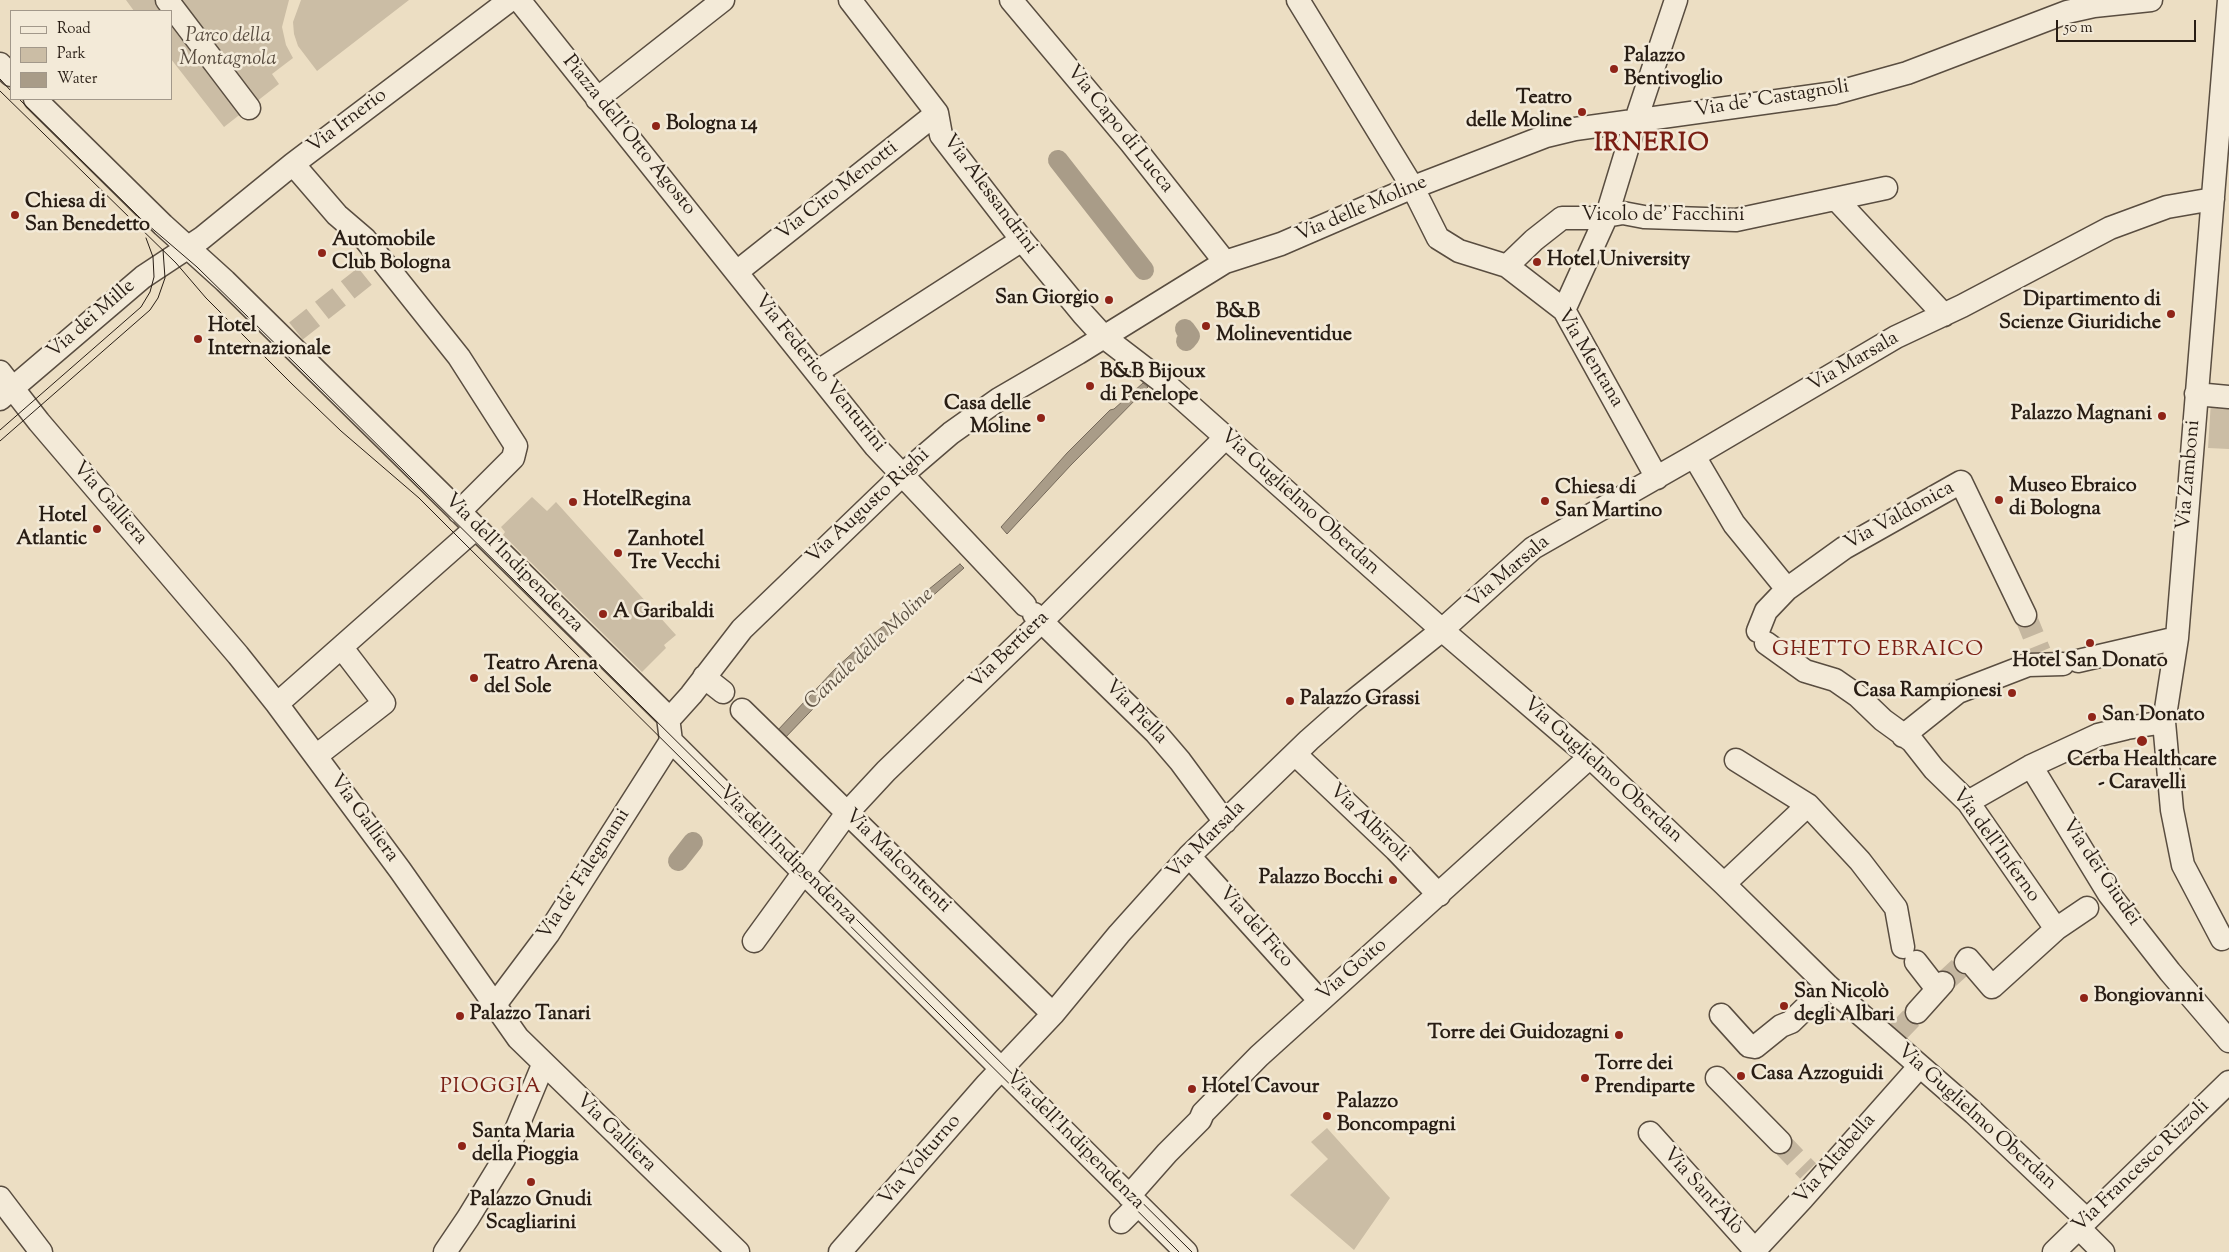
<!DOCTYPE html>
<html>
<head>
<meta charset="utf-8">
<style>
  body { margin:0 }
  #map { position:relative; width:2229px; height:1252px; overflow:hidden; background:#ecdec3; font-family:"Sorts Mill Goudy",serif }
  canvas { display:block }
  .legend { position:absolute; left:10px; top:10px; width:162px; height:90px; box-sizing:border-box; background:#f3ead8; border:1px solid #a2988a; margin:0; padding:6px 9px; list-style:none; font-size:15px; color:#281d14 }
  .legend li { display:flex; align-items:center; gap:10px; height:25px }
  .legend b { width:25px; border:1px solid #a2988a }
  .scale { position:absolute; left:2056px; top:20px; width:140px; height:22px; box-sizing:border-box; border:2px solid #281d14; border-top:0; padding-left:6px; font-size:15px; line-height:18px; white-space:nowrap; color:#281d14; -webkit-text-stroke:4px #f3ead8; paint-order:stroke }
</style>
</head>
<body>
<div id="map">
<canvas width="2229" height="1252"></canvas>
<ul class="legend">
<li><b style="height:6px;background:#f3ead8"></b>Road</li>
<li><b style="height:14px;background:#cbbda5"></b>Park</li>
<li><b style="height:14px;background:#a99c88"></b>Water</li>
</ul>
<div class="scale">50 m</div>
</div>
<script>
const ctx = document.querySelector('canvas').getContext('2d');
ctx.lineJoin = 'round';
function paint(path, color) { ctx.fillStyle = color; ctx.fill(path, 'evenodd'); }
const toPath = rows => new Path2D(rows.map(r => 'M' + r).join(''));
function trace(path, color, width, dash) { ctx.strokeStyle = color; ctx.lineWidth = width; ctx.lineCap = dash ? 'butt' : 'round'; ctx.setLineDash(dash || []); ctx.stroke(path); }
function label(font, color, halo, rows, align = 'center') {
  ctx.font = font + ' "Sorts Mill Goudy",serif'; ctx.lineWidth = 5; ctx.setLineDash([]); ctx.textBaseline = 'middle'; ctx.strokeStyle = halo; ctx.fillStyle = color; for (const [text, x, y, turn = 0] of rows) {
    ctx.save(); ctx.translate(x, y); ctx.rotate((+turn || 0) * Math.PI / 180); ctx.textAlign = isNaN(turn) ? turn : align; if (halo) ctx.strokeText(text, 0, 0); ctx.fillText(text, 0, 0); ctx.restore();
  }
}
const green = toPath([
  [126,0,289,0,282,27,286,45,293,58,272,74,279,84,224,127,171,59,171,11,134,11],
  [301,0,409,0,317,71,298,46,294,34,293,22],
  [2211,401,2229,402,2229,449,2208,448],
  [532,497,547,511,556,502,676,635,664,645,666,648,642,672,503,535,505,532,501,527],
  [1327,1128,1390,1198,1354,1250,1290,1195,1328,1159,1311,1142]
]);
const water = toPath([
  [1143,383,1148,387,1071,465,1007,534,1001,527,1067,453,1110,410,1114,409,1143,383],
  [960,564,964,568,855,665,783,740,777,731,835,669,871,636,960,564]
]);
const canal = toPath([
  [1058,160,1144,270],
  [1185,329,1190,336,1186,341],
  [678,861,693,842]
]);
const minorTunnel = toPath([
  [296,331,374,269],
  [2025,615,2040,652],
  [1943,983,1966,962],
  [1896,1034,1917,1012],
  [1780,1142,1808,1171]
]);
const minor = toPath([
  [167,0,249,108],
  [519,0,875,446,1025,605],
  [850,0,937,113,941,135,1022,240,1083,314,1104,337,1168,386,1442,630,1590,757,1724,884,1828,986,1974,1113,2087,1220],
  [1011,0,1131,143,1225,262],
  [1298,0,1413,188,1438,238,1459,251,1507,266,1564,310,1657,478],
  [0,64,11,75],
  [35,99,163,225,225,281,668,717,671,741,1186,1252],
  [597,99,723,0],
  [293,164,337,215,365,239,459,357,516,446,513,458,459,512],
  [1836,199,1944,315],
  [1507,266,1534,240,1562,218,1594,218,1623,213,1644,217,1736,220,1886,188],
  [738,271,937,113],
  [1564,310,1607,215,1636,120,1676,0],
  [0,372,39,422,238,655,277,704,400,870,518,1038,738,1252],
  [817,372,1022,240],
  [2196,394,2229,397],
  [0,399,143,277,202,238,293,164,510,0],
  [1694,456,1734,524,1787,589],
  [1034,614,1156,733,1180,761,1225,822],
  [1758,631,1766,611,1787,589,1844,548,1961,482,2025,615],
  [1766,643,1805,671,1835,680,1858,696,1883,720,1912,741,1934,769,1968,802,2056,929],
  [2078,661,2177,638],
  [704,677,723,692],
  [277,704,476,528],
  [742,710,1053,1014],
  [668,717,673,715,691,695,742,629,902,475,951,433,999,399,1078,353,1225,262,1281,244,1406,190,1546,136,1575,129,1835,93,1907,73,2067,12,2094,6,2151,0],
  [1903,736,1958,692,2028,665,2063,664],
  [1295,754,1396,850,1439,895],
  [316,756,384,703,342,648],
  [1736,760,1808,805,1860,861,1896,908,1903,947],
  [2031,766,2109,894,2170,972,2229,1041],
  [1968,802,2031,766,2098,735,2127,728,2164,722],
  [1189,856,1319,1000],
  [1724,884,1808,805],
  [2222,939,2183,865,2172,810,2164,722,2177,638,2229,0],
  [754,941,847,813,886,771,1042,621,1226,437],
  [1916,962,1937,989],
  [1966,962,1968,959,1992,987,2056,929,2087,908],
  [494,1006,548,934,671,741],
  [1917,1012,1943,983],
  [1721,1015,1749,1046,1755,1047,1781,1026,1791,1022,1828,986],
  [1717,1078,1780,1142],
  [1650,1133,1755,1250],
  [1129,1196,1167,1153,1200,1120,1203,1113,1259,1056,1590,757],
  [0,1198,41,1252],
  [1121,1222,1138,1205],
  [2079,1228,2103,1252],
  [445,1252,468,1218,504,1159,543,1065],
  [840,1252,987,1084,1053,1014,1119,934,1189,856,1309,740,1352,702,1442,630,1533,548,1694,456,1896,337,1962,306,2110,228,2167,207,2213,199],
  [1753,1252,1803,1198,1919,1067],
  [2054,1252,2229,1082]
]);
const tram = toPath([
  [0,79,11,91],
  [0,91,176,263,206,298,292,384,341,431,419,498,462,541,1179,1252],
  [19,99,141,219,197,267,302,370,1192,1252],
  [0,430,141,307,150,292,154,277,153,257,146,238],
  [0,441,150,310,158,298,165,278,163,250]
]);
const markers = [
  [1614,69,5,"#8f2418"],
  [1582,112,5,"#8f2418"],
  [656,126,5,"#8f2418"],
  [15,215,5,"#8f2418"],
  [322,253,5,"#8f2418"],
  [1537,262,5,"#8f2418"],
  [1109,300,5,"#8f2418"],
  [2171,314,5,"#8f2418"],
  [1206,326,5,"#8f2418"],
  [198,339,5,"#8f2418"],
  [1090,386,5,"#8f2418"],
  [2162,416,5,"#8f2418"],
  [1041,418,5,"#8f2418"],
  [1999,500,5,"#8f2418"],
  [1545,501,5,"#8f2418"],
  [573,502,5,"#8f2418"],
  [97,529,5,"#8f2418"],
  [618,553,5,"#8f2418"],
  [603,614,5,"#8f2418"],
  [2090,643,5,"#8f2418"],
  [474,678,5,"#8f2418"],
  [2012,693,5,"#8f2418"],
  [1290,701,5,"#8f2418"],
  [2092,717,5,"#8f2418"],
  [2142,741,6,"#8f2418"],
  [1393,880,5,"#8f2418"],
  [2084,998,5,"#8f2418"],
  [1784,1006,5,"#8f2418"],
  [460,1016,5,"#8f2418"],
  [1619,1035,5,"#8f2418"],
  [1741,1076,5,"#8f2418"],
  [1585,1078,5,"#8f2418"],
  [1192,1089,5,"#8f2418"],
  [1327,1116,5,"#8f2418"],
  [462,1146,5,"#8f2418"],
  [531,1182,5,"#8f2418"]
];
const parkNames = [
  ["Parco della",228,38],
  ["Montagnola",228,61]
];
const poiNames = [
  ["Palazzo",1624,58],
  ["Bentivoglio",1624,81],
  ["Teatro",1572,100,"right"],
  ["delle Moline",1572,123,"right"],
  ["Bologna 14",666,126],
  ["Chiesa di",25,204],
  ["San Benedetto",25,227],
  ["Automobile",332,242],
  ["Club Bologna",332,265],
  ["Hotel University",1547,262],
  ["San Giorgio",1099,300,"right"],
  ["Dipartimento di",2161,302,"right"],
  ["Scienze Giuridiche",2161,325,"right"],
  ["B&B",1216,314],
  ["Molineventidue",1216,337],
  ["Hotel",208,328],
  ["Internazionale",208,351],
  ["B&B Bijoux",1100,374],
  ["di Penelope",1100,397],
  ["Casa delle",1031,406,"right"],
  ["Moline",1031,429,"right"],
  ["Palazzo Magnani",2152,416,"right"],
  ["Museo Ebraico",2009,488],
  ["di Bologna",2009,511],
  ["Chiesa di",1555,490],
  ["San Martino",1555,513],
  ["HotelRegina",583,502],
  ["Hotel",87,518,"right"],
  ["Atlantic",87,541,"right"],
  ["Zanhotel",628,542],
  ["Tre Vecchi",628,565],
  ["A Garibaldi",613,614],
  ["Hotel San Donato",2090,663,"center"],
  ["Teatro Arena",484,666],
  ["del Sole",484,689],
  ["Casa Rampionesi",2002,693,"right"],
  ["Palazzo Grassi",1300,701],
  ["San Donato",2102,717],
  ["Cerba Healthcare",2142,762,"center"],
  ["- Caravelli",2142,785,"center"],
  ["Palazzo Bocchi",1383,880,"right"],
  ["San Nicolò",1794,994],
  ["degli Albari",1794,1017],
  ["Bongiovanni",2094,998],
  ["Palazzo Tanari",470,1016],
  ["Torre dei Guidozagni",1609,1035,"right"],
  ["Torre dei",1595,1066],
  ["Prendiparte",1595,1089],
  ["Casa Azzoguidi",1751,1076],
  ["Hotel Cavour",1202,1089],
  ["Palazzo",1337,1104],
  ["Boncompagni",1337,1127],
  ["Santa Maria",472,1134],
  ["della Pioggia",472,1157],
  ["Palazzo Gnudi",531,1202,"center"],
  ["Scagliarini",531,1225,"center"]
];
const streetNames = [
  ["Via de' Castagnoli",1772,100,-9],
  ["Via Irnerio",348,122,-37],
  ["Via Capo di Lucca",1119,130,51],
  ["Piazza dell'Otto Agosto",628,136,51],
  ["Via Ciro Menotti",838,192,-38],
  ["Via Alessandrini",989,195,53],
  ["Via delle Moline",1362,210,-23],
  ["Vicolo de' Facchini",1663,217],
  ["Via dei Mille",92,320,-41],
  ["Via Mentana",1589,359,59],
  ["Via Marsala",1854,363,-30],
  ["Via Federico Venturini",819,374,51],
  ["Via Zamboni",2190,475,-85],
  ["Via Guglielmo Oberdan",1299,503,42],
  ["Via Galliera",109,504,49],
  ["Via Augusto Righi",869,507,-43],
  ["Via Valdonica",1900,517,-29],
  ["Via dell'Indipendenza",513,564,45],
  ["Via Marsala",1509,573,-40],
  ["Via Bertiera",1010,651,-44],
  ["Via Piella",1135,713,46],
  ["Via Guglielmo Oberdan",1602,771,42],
  ["Via Galliera",363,819,54],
  ["Via Albiroli",1368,824,44],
  ["Via Marsala",1207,841,-45],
  ["Via dell'Inferno",1995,846,54],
  ["Via dell'Indipendenza",787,856,45],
  ["Via Malcontenti",897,862,44],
  ["Via dei Giudei",2100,873,56],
  ["Via de' Falegnami",585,875,-57],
  ["Via del Fico",1255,928,48],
  ["Via Goito",1353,971,-41],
  ["Via Guglielmo Oberdan",1976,1118,42],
  ["Via Galliera",615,1134,44],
  ["Via dell'Indipendenza",1074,1141,45],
  ["Via Altabella",1836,1160,-49],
  ["Via Volturno",921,1161,-49],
  ["Via Francesco Rizzoli",2142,1167,-44],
  ["Via Sant'Alò",1702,1192,48]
];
const waterNames = [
  ["Canale delle Moline",870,650,-43]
];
const neighbourhoodNames = [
  ["GHETTO EBRAICO",1878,651],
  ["PIOGGIA",491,1088]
];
const districtNames = [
  ["IRNERIO",1652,146]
];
paint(green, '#cbbda5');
paint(water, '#a99c88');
trace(water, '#75695a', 1);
trace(canal, '#a99c88', 20);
trace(minorTunnel, '#c5b7a0', 22, [22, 11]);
trace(minor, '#594d40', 25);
trace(minor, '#f3ead8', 22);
trace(tram, '#281d14', 1);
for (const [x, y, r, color] of markers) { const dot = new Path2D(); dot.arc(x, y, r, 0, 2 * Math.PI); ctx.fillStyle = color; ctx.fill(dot); trace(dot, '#f3ead8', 2); }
label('italic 20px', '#594d40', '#f3ead8', parkNames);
label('bold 20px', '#281d14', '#f3ead8', poiNames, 'left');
label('20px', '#281d14', '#f3ead8', streetNames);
label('italic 21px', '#5c5042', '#f3ead8', waterNames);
ctx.letterSpacing = '1px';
label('21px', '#7a1f14', '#f3ead8', neighbourhoodNames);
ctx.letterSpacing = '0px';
ctx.letterSpacing = '1px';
label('bold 25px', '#7a1f14', '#f3ead8', districtNames);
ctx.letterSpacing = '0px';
</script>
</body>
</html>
